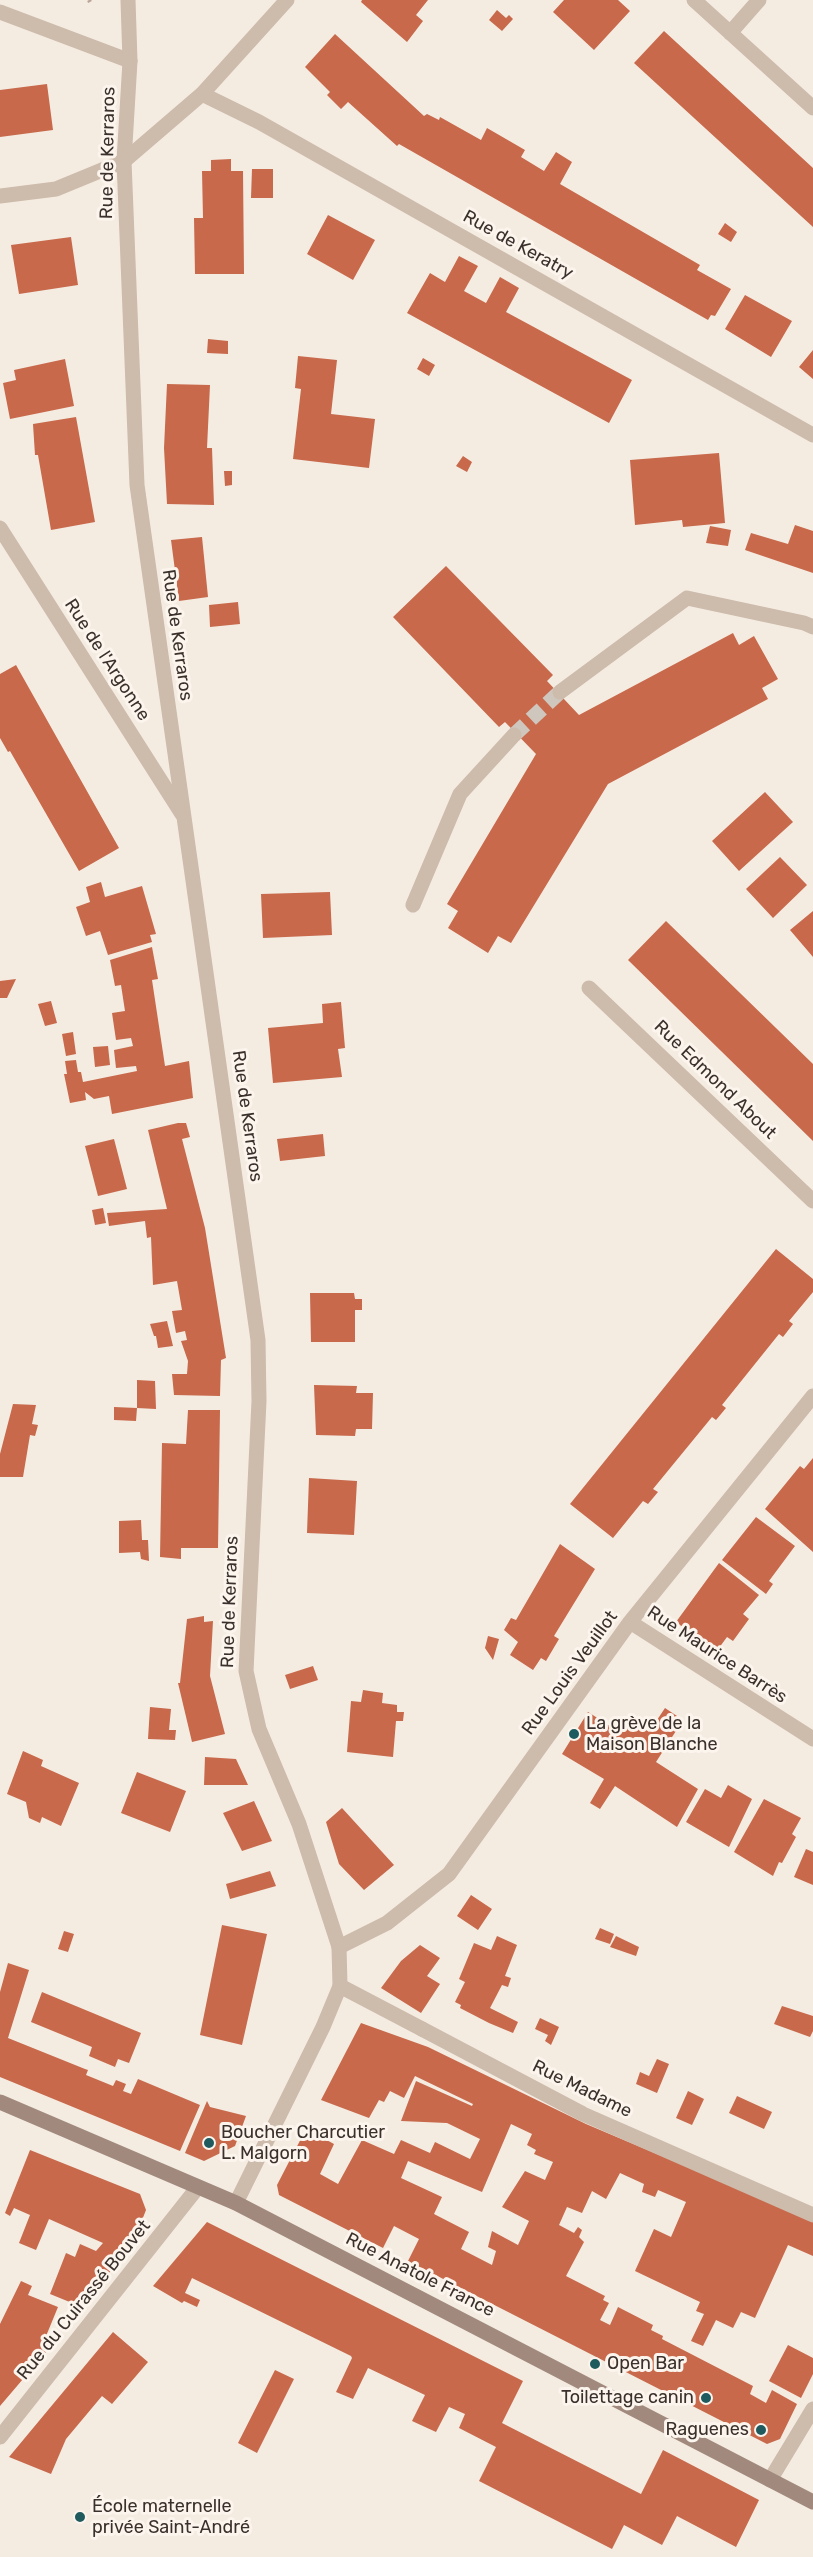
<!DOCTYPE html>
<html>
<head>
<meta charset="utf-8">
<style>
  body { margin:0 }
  canvas { display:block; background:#f4ebe1 }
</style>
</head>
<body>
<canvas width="813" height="2557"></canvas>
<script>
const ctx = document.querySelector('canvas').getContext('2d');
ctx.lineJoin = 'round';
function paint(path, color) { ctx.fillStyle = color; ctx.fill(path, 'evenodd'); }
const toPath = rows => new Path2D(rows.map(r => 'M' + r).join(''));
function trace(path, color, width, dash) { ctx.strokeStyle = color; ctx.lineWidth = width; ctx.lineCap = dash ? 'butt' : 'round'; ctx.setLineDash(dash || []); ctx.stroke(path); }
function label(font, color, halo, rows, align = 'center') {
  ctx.font = font + ' Rubik,sans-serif'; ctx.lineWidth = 6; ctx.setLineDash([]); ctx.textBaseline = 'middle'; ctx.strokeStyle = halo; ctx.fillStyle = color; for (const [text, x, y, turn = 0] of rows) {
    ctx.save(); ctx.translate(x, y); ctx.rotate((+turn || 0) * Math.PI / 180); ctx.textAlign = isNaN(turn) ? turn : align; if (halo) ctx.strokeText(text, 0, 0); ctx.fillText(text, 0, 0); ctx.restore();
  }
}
const building = toPath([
  [362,0,428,0,416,15,423,21,407,42,361,2],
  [564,0,618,0,630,11,594,50,553,12],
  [497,10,506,18,509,15,513,19,502,31,489,20],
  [664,31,813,168,813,227,634,63],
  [335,34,424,116,427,114,439,120,440,117,481,140,487,128,525,150,521,157,544,171,556,152,572,162,560,184,700,265,697,270,731,289,715,316,711,315,708,320,399,144,397,146,348,102,341,109,327,95,330,92,305,67],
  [47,84,53,130,0,137,0,90],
  [231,159,231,171,243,171,244,274,195,274,194,218,203,218,202,171,211,171,211,160],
  [252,169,273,169,273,198,251,198],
  [328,215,375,240,353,280,307,254],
  [725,223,737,232,731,242,718,234],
  [71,237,78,285,19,294,11,245],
  [459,256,478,266,464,291,486,303,500,277,519,288,506,312,632,380,609,423,407,313,430,273,445,282],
  [745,295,792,321,771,357,725,329],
  [208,339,228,341,228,354,207,353],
  [813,350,813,379,799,367],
  [298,356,337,360,331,414,375,419,369,468,293,459,301,389,295,388],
  [423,358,435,365,429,376,417,369],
  [65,359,74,406,10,419,3,383,16,380,14,370],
  [167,384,210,385,207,448,212,448,214,505,167,504,164,448],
  [76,417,95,522,51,530,38,455,35,455,33,424],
  [719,453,725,523,683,527,682,520,635,525,630,460],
  [463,456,472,462,467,472,456,466],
  [224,471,232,471,232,485,225,486],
  [795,525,813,531,813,573,745,550,751,533,788,544],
  [710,526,731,530,728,546,706,543],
  [202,537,208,597,179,601,171,540],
  [446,566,553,675,547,681,579,715,733,633,739,645,754,636,778,679,762,688,768,699,608,784,511,943,498,936,488,953,448,928,458,911,447,904,536,754,505,722,499,727,393,617],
  [238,602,240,624,210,627,209,605],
  [16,665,119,848,79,871,10,751,8,752,0,738,0,674],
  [765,792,793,822,739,871,712,841],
  [780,857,807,885,773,918,746,889],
  [101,882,105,897,142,886,156,934,150,935,152,942,108,955,100,931,86,936,76,907,90,902,86,887],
  [330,892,332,935,263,938,261,894],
  [813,911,813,957,790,930],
  [666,921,813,1064,813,1141,628,960],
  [152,947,158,979,152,980,165,1066,189,1061,193,1098,112,1114,109,1096,94,1099,85,1092,86,1100,70,1103,64,1074,67,1074,65,1061,76,1060,78,1072,81,1072,83,1082,137,1071,136,1066,116,1068,114,1050,133,1046,131,1038,116,1040,112,1013,125,1011,121,985,115,986,110,960],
  [16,979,7,998,0,998,0,981],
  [51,1001,57,1023,45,1026,38,1004],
  [341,1002,345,1048,338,1049,342,1077,273,1083,268,1028,323,1023,322,1004],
  [73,1032,76,1054,66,1056,62,1034],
  [108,1046,110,1065,95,1067,93,1047],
  [178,1123,186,1123,190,1137,182,1139,205,1228,226,1358,221,1360,220,1396,174,1395,172,1374,187,1374,188,1361,181,1341,187,1340,185,1331,176,1333,172,1311,182,1310,177,1281,153,1285,151,1237,147,1238,145,1221,109,1226,107,1213,167,1209,148,1130],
  [323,1134,325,1156,280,1161,277,1139],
  [114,1139,127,1189,98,1196,85,1146],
  [103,1208,106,1223,95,1225,92,1210],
  [776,1249,813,1279,813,1292,789,1321,793,1324,783,1337,779,1334,722,1405,726,1408,716,1420,712,1417,653,1489,658,1492,648,1504,643,1501,613,1538,570,1504],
  [310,1293,354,1293,355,1299,362,1299,362,1310,355,1310,355,1342,311,1342],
  [167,1321,173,1346,158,1348,156,1336,154,1336,150,1324],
  [137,1380,155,1381,156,1409,137,1408,136,1421,114,1420,114,1407,137,1408],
  [314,1385,357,1386,356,1393,373,1393,372,1429,356,1429,355,1436,316,1435],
  [13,1404,36,1405,32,1424,38,1425,35,1436,30,1435,23,1477,0,1477,0,1454],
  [188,1410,220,1410,218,1548,181,1548,181,1559,160,1557,162,1443,186,1444],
  [813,1458,813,1552,765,1509,800,1466,804,1469],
  [309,1478,357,1481,354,1535,307,1533],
  [756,1517,795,1546,769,1581,773,1584,766,1594,722,1560],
  [141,1520,142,1540,148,1540,149,1561,141,1559,140,1552,119,1553,119,1521],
  [560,1544,595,1569,554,1636,559,1639,546,1661,541,1658,533,1670,510,1655,518,1642,504,1630,511,1618,516,1620],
  [719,1563,759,1595,743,1614,749,1619,733,1641,727,1637,716,1652,676,1622],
  [204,1616,204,1622,213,1621,210,1676,225,1734,192,1742,178,1683,180,1683,187,1619],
  [488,1636,499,1639,493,1660,485,1648],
  [313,1666,318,1680,290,1689,285,1675],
  [363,1690,383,1693,382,1703,397,1705,397,1712,404,1712,403,1721,396,1721,393,1757,347,1752,351,1701,361,1702],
  [150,1707,171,1709,169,1730,176,1730,175,1740,148,1739],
  [665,1708,683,1720,656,1762,698,1789,677,1827,615,1786,600,1809,590,1803,604,1779,562,1754,588,1712,618,1731,627,1717,649,1732],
  [23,1751,43,1760,41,1766,79,1783,61,1826,42,1817,40,1823,29,1818,26,1802,7,1794],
  [205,1757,236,1759,248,1785,204,1785],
  [137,1772,186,1791,170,1832,121,1813],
  [728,1785,752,1799,729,1847,686,1822,705,1789,721,1798],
  [764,1799,801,1818,792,1834,796,1837,782,1863,779,1862,773,1876,734,1852],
  [254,1801,272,1841,242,1851,223,1813],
  [342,1808,394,1865,364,1890,339,1864,326,1822],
  [806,1849,813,1852,813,1885,794,1877],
  [270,1871,276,1886,230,1899,226,1884],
  [471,1895,492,1909,478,1930,457,1916],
  [222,1925,267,1934,242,2045,200,2035],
  [600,1928,614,1934,610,1944,595,1939],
  [64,1931,74,1934,68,1952,58,1949],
  [497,1936,517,1945,505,1976,511,1978,508,1987,502,1985,490,2008,518,2022,513,2033,489,2023,460,2008,461,2005,455,2002,465,1982,459,1979,474,1943,491,1950],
  [616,1936,639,1947,636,1956,610,1947],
  [420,1945,440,1958,427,1976,440,1984,421,2013,381,1988,401,1961],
  [8,1963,29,1970,8,2038,85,2069,88,2070,86,2075,113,2086,116,2080,126,2084,123,2091,131,2094,138,2079,200,2105,180,2151,0,2077,0,1992],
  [42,1992,141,2033,129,2063,118,2059,115,2067,89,2056,92,2047,31,2022],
  [782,2006,813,2016,813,2031,810,2037,774,2024],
  [540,2018,559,2027,551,2045,545,2041,548,2035,535,2029],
  [361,2023,428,2047,586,2124,813,2220,813,2256,788,2245,755,2318,741,2312,733,2328,716,2320,703,2346,691,2341,704,2314,696,2311,700,2302,635,2271,654,2229,671,2237,686,2202,658,2190,655,2197,642,2192,644,2184,620,2173,606,2199,592,2191,582,2213,567,2207,559,2225,574,2233,578,2227,582,2230,579,2237,584,2242,566,2276,605,2296,603,2300,609,2303,600,2320,610,2325,618,2307,653,2325,651,2330,663,2336,662,2339,753,2386,750,2394,766,2403,772,2390,797,2404,780,2439,767,2444,408,2261,419,2239,394,2226,383,2248,279,2195,277,2185,306,2129,334,2144,320,2174,338,2184,362,2140,394,2154,401,2140,430,2153,435,2142,470,2159,480,2139,447,2123,401,2121,416,2081,472,2106,473,2104,415,2076,404,2098,390,2091,384,2102,379,2100,369,2118,321,2100],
  [511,2124,532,2134,527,2145,536,2150,534,2154,553,2162,545,2180,525,2171,502,2207,529,2221,518,2245,492,2231,488,2247,496,2251,492,2265,461,2249,469,2232,434,2214,442,2197,401,2178,408,2161,482,2192],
  [657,2059,669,2064,657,2093,636,2084,640,2072,649,2076],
  [688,2091,704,2099,692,2125,676,2118],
  [737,2096,772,2112,764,2129,729,2113],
  [207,2101,210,2107,246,2116,235,2146,204,2161,185,2153],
  [30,2150,140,2194,146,2210,133,2243,82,2307,50,2294,66,2253,75,2257,80,2244,96,2251,103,2243,49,2219,36,2250,19,2243,30,2215,14,2208,10,2216,5,2213],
  [207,2222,523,2381,502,2423,641,2494,663,2450,759,2500,736,2547,677,2516,662,2545,624,2525,612,2549,479,2481,496,2447,459,2428,465,2414,449,2407,436,2432,412,2421,425,2395,368,2368,353,2399,336,2392,352,2358,351,2356,192,2278,185,2293,200,2300,197,2307,184,2301,182,2303,153,2286],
  [21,2281,32,2286,28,2295,58,2307,44,2341,52,2345,0,2406,0,2324],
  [113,2332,148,2362,112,2404,102,2396,66,2439,51,2474,9,2457],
  [788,2345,813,2358,813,2374,801,2398,769,2381],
  [275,2370,294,2379,257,2453,238,2443]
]);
const minorTunnel = toPath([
  [514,735,560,692]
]);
const path = toPath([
  [89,0,90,2]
]);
const pedestrian = toPath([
  [422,2029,583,2114,813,2215]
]);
const minor = toPath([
  [694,0,813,108],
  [0,12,130,61],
  [730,33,759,0],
  [202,94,259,122,813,435],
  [0,196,56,189,124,161,202,94,287,0],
  [0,528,182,814],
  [560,692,687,598,804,623,813,627],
  [413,905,460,794,514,735],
  [589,988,813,1201],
  [630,1622,813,1739],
  [339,1947,387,1923,449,1874,630,1622,813,1396],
  [340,1986,422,2029],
  [0,2437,198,2187],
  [770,2480,813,2409]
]);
const tertiary = toPath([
  [128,0,130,61,124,161,137,485,258,1340,259,1401,246,1671,259,1729,299,1824,339,1947,340,1986,323,2027,236,2203]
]);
const secondary = toPath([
  [0,2102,236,2203,813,2502]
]);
const markers = [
  [574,1734,6,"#1f5a5e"],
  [209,2143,6,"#1f5a5e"],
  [595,2364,6,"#1f5a5e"],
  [706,2398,6,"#1f5a5e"],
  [761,2430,6,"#1f5a5e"],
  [80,2517,6,"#1f5a5e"]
];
const streetNames = [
  ["Rue de Kerraros",108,153,-89],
  ["Rue de Keratry",518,245,29],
  ["Rue de Kerraros",177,635,82],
  ["Rue de l'Argonne",107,660,57],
  ["Rue Edmond About",715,1080,44],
  ["Rue de Kerraros",247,1116,82],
  ["Rue de Kerraros",230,1602,-88],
  ["Rue Maurice Barrès",717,1655,33],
  ["Rue Louis Veuillot",570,1673,-54],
  ["Rue Madame",582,2089,26],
  ["Rue Anatole France",420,2275,27],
  ["Rue du Cuirassé Bouvet",84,2300,-51]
];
const poiNames = [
  ["La grève de la",586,1724],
  ["Maison Blanche",586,1745],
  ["Boucher Charcutier",221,2133],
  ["L. Malgorn",221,2154],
  ["Open Bar",607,2364],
  ["Toilettage canin",694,2398,"right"],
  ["Raguenes",749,2430,"right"],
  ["École maternelle",92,2507],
  ["privée Saint-André",92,2528]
];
paint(building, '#c8694b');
trace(minorTunnel, '#cfc6bd', 15, [15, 8]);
trace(path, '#b9a596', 4, [3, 3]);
trace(pedestrian, '#cdbbac', 15);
trace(minor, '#cdbbac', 15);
trace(tertiary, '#cdbbac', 15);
trace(secondary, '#a18a7d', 15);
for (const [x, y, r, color] of markers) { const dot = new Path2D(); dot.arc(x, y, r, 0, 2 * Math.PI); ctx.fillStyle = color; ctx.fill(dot); trace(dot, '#fbf5ee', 2); }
label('18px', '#3b302b', '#fbf5ee', streetNames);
label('18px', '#3b302b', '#fbf5ee', poiNames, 'left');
</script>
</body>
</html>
